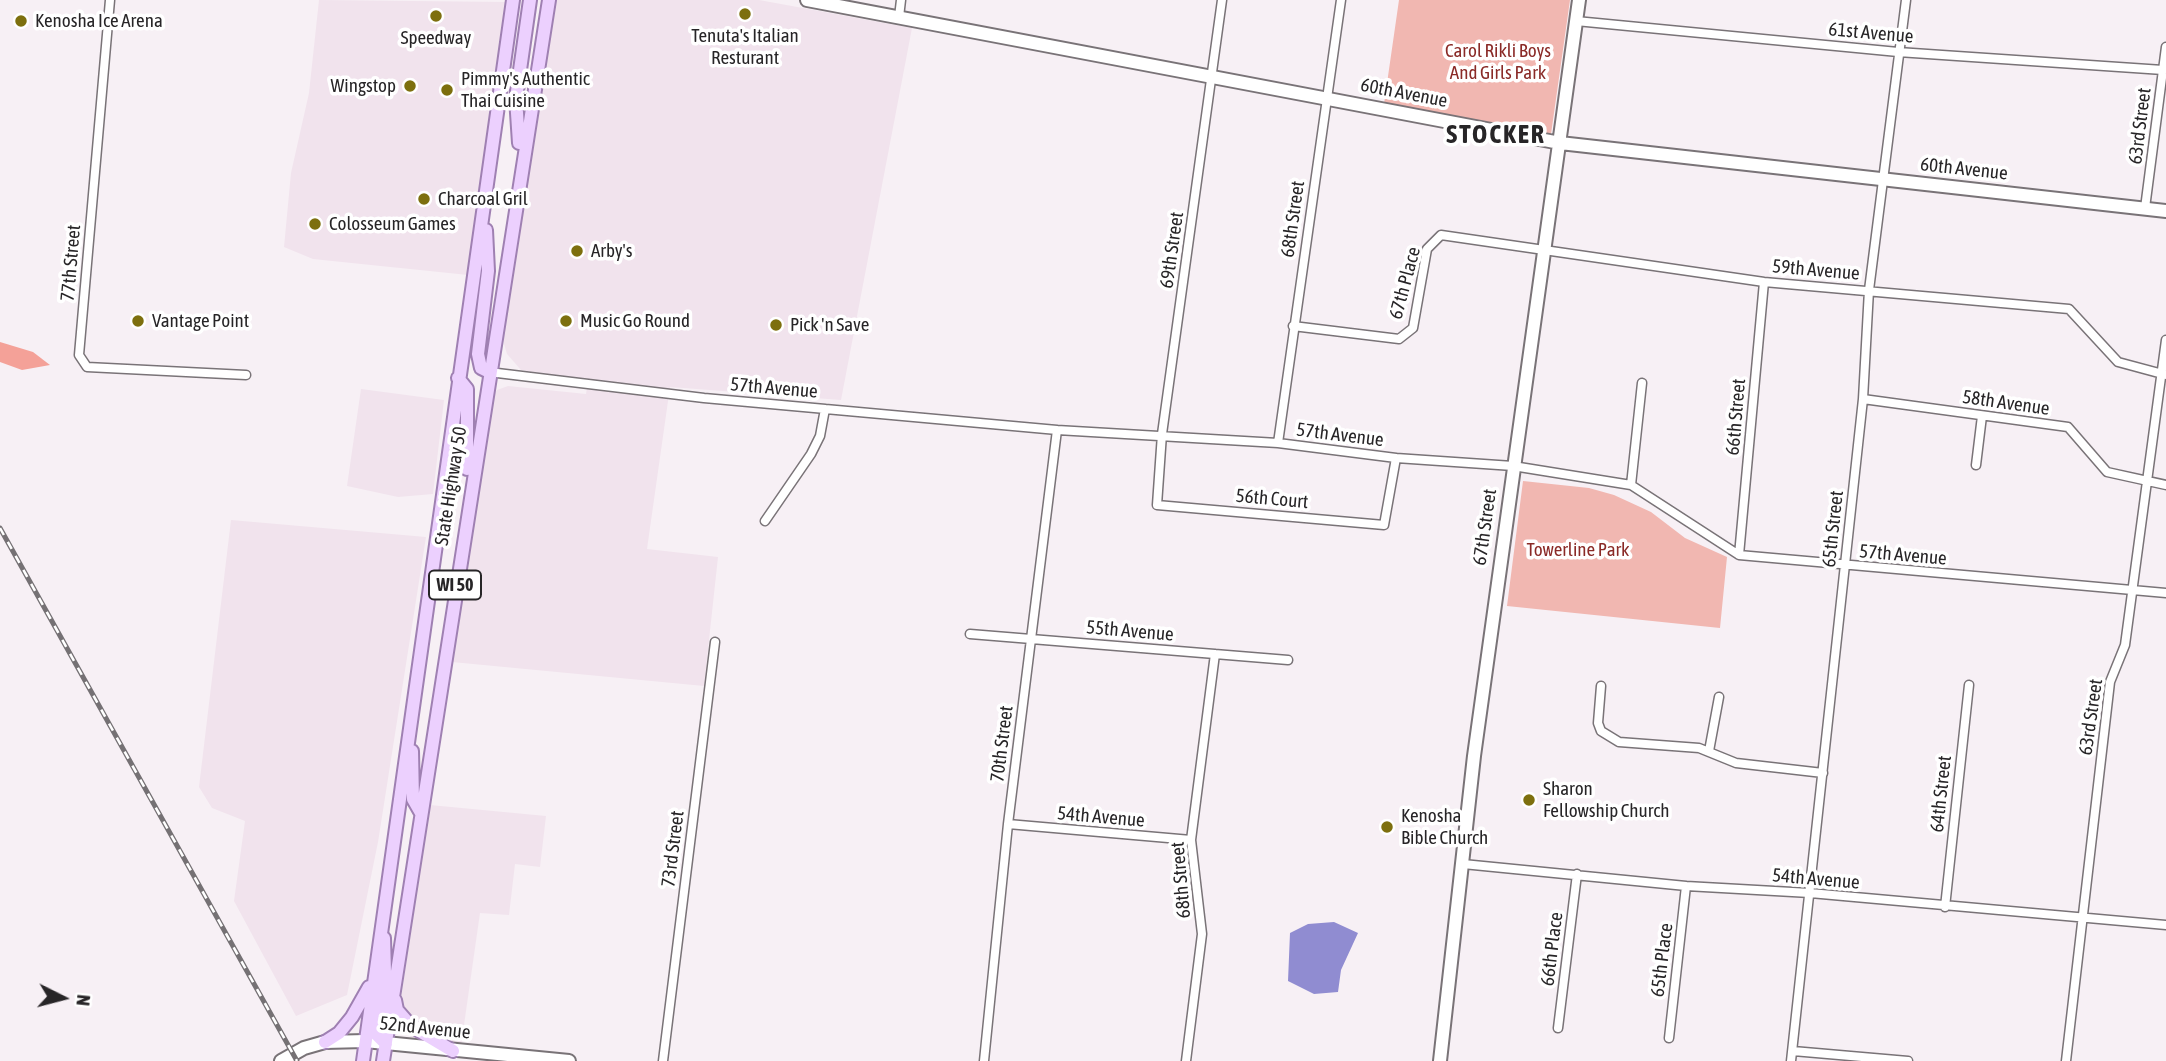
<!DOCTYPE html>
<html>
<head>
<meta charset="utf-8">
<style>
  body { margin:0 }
  #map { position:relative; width:2166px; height:1061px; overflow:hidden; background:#f7f0f5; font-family:"Asap Condensed",sans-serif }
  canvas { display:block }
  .north { position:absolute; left:28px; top:963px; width:70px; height:70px; -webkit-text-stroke:5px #fff; paint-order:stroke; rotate:96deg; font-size:19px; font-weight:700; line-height:28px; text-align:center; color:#272527 }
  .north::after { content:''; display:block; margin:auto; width:24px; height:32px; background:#272527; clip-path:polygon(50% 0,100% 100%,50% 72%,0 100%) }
</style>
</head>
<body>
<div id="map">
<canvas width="2166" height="1061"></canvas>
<div class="north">N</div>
</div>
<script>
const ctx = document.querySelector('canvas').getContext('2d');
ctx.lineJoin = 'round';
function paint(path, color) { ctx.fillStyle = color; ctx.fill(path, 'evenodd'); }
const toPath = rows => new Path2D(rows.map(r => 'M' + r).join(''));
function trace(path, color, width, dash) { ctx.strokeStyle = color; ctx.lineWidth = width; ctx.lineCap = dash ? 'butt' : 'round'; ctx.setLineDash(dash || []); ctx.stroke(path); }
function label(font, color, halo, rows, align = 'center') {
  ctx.font = font + ' "Asap Condensed",sans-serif'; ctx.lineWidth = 7; ctx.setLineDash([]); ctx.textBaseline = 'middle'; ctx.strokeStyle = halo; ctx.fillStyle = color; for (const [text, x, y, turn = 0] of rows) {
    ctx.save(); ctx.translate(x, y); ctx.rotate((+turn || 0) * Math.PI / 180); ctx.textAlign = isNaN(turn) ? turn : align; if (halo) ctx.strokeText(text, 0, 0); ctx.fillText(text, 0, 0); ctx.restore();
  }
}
const built = toPath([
  [319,0,507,2,468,275,313,259,284,247,291,173,309,93],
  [551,0,759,0,912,28,841,400,670,387,647,549,718,557,704,686,452,662,489,399,497,390,508,386,586,394,588,381,521,370,507,354,504,344,504,324],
  [361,389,444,400,433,494,398,497,347,486],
  [231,520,426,537,378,842,347,995,296,1016,234,901,245,821,212,808,199,787],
  [430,805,546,816,540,867,515,864,509,915,480,913,461,1046,416,1039,401,1032,397,1025]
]);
const green = toPath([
  [1399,0,1570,0,1551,134,1384,104],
  [1523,481,1589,488,1614,495,1651,512,1685,538,1727,557,1720,628,1507,606]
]);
const forest = toPath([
  [0,342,33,352,50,365,22,370,0,362]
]);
const water = toPath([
  [1334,922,1358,933,1341,970,1338,992,1314,994,1288,981,1290,933,1308,924]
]);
const street = toPath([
  [110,0,79,355,87,367,246,375],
  [1222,0,1162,434,1157,505,1384,525,1396,458],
  [899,17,901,0],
  [1576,21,1898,52,2163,70],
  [2145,208,2166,47],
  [1293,326,1399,339,1413,328,1427,249,1441,235,1764,282,2069,309,2118,362,2166,375],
  [489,372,704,398,1057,430,1278,443,1396,458,1513,466,1631,485,1739,555,2166,593],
  [1863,399,2068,427,2107,472,2166,485],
  [1278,443,1341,0],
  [1976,465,1982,416],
  [1631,485,1642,383],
  [765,521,811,454,820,436,825,409],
  [1739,555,1764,282],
  [970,634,1288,660],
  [1601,686,1598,723,1601,731,1619,742,1699,748,1736,763,1823,773],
  [1709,751,1719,697],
  [1008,824,1191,840],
  [1463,864,1686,886,1810,893,2166,925],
  [1945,907,1969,685],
  [1558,1028,1577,874],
  [1669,1038,1686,886],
  [1793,1051,1908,1061],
  [663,1061,715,642],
  [984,1061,1008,824,1057,430],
  [1186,1061,1202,934,1191,840,1215,654],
  [1791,1061,1863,399,1869,290,1906,0],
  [2066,1061,2110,682,2125,645,2166,340]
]);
const secondary = toPath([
  [807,0,1560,143,2166,211],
  [281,1061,304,1048,325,1042,365,1041,569,1061],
  [1440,1061,1474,756,1579,0]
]);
const primary = toPath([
  [519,143,516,98,530,0],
  [486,230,488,271,478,354,481,368,489,372],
  [458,378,467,389,467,469],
  [412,751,413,799,421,813],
  [384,938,385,972,376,1034,386,1044],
  [395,1000,397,1010,411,1026,453,1051],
  [325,1042,339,1033,352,1017,369,987],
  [363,1061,513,0],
  [383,1061,549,0]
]);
const rail = toPath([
  [0,528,297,1061]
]);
const markers = [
  [745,14,7,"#7d6f0e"],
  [436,16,7,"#7d6f0e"],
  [21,21,7,"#7d6f0e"],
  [410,86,7,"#7d6f0e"],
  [447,90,7,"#7d6f0e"],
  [424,199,7,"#7d6f0e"],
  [315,224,7,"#7d6f0e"],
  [577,251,7,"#7d6f0e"],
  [138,321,7,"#7d6f0e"],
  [566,321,7,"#7d6f0e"],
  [776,325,7,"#7d6f0e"],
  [1529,800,7,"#7d6f0e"],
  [1387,827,7,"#7d6f0e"]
];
const shields = [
  [455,585,52]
];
const shieldNames = [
  ["WI 50",455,585]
];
const poiNames = [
  ["Kenosha Ice Arena",35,21],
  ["Tenuta's Italian",745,36,"center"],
  ["Resturant",745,58,"center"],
  ["Speedway",436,38,"center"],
  ["Pimmy's Authentic",461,79],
  ["Thai Cuisine",461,101],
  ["Wingstop",396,86,"right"],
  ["Charcoal Gril",438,199],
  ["Colosseum Games",329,224],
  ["Arby's",591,251],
  ["Vantage Point",152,321],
  ["Music Go Round",580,321],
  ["Pick 'n Save",790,325],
  ["Sharon",1543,789],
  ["Fellowship Church",1543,811],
  ["Kenosha",1401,816],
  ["Bible Church",1401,838]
];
const streetNames = [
  ["61st Avenue",1871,33,5],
  ["60th Avenue",1404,93,11],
  ["63rd Street",2140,126,-83],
  ["60th Avenue",1964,169,6],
  ["68th Street",1293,219,-82],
  ["69th Street",1172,250,-82],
  ["77th Street",71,263,-85],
  ["59th Avenue",1816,270,5],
  ["67th Place",1405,283,-75],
  ["57th Avenue",774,388,5],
  ["58th Avenue",2006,403,8],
  ["66th Street",1736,417,-85],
  ["57th Avenue",1340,435,7],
  ["State Highway 50",451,486,-81],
  ["56th Court",1272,499,5],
  ["67th Street",1485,527,-82],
  ["65th Street",1833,529,-84],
  ["57th Avenue",1903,555,5],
  ["55th Avenue",1130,631,5],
  ["63rd Street",2091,717,-82],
  ["70th Street",1002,744,-83],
  ["64th Street",1941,794,-84],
  ["54th Avenue",1101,817,5],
  ["73rd Street",673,849,-83],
  ["54th Avenue",1816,879,5],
  ["68th Street",1181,880,-95],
  ["66th Place",1552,949,-83],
  ["65th Place",1662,960,-83],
  ["52nd Avenue",425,1028,6]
];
const parkNames = [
  ["Carol Rikli Boys",1498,51],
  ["And Girls Park",1498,73],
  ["Towerline Park",1578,550]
];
const districtNames = [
  ["STOCKER",1496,135]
];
paint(built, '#f1e3ed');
paint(green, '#f1b7b1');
paint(forest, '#f4a198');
paint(water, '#908cd1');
trace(street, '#797377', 11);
trace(secondary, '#797377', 16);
trace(primary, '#9f80b2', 16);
trace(street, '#fff', 8);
trace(secondary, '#fff', 12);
trace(primary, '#ecd0fe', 12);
trace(rail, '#757174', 5);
trace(rail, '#fff', 2.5, [8]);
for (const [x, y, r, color] of markers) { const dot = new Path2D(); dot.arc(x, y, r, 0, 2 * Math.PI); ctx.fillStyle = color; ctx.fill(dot); trace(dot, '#fff', 2.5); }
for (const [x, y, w] of shields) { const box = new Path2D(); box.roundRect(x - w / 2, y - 14.5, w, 29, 5); ctx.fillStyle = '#fff'; ctx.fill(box); trace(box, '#272527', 2); }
label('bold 18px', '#272527', null, shieldNames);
label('19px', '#272527', '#fff', poiNames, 'left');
label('19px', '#272527', '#fff', streetNames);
label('19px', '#8a2a27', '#fff', parkNames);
ctx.letterSpacing = '2px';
label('bold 26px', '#272527', '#fff', districtNames);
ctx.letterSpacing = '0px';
</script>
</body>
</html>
